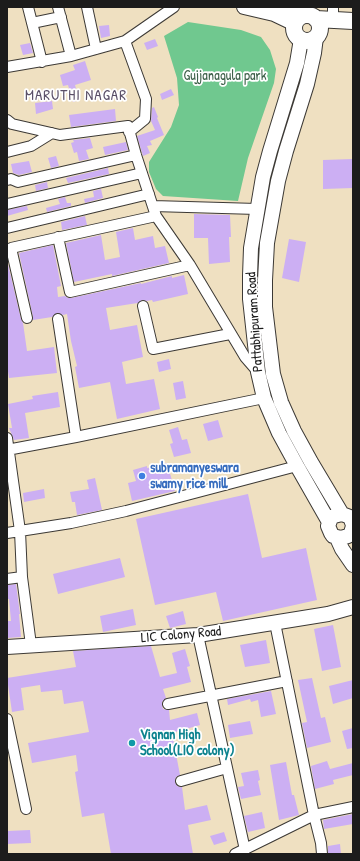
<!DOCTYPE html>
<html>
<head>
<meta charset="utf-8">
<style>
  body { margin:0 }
  #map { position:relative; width:360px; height:861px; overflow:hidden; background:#efe0c1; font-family:"Patrick Hand",sans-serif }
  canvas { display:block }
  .frame { position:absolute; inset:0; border:8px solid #1c1c1c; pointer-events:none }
</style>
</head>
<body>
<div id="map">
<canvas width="360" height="861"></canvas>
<div class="frame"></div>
</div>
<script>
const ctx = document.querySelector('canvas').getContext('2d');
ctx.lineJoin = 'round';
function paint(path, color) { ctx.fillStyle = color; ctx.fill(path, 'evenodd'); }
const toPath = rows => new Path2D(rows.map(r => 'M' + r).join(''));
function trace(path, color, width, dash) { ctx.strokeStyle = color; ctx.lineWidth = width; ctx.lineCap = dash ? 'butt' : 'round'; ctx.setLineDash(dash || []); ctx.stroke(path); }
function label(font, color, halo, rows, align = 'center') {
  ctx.font = font + ' "Patrick Hand",sans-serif'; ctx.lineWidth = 3.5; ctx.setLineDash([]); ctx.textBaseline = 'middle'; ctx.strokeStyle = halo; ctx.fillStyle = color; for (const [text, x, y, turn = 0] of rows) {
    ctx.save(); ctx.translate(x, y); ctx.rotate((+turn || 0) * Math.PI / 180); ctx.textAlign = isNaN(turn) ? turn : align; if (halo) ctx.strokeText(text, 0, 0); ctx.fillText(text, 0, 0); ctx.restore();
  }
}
const green = toPath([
  [188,22,241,30,261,37,270,50,276,69,274,83,248,158,238,201,163,196,156,189,149,172,149,162,171,127,179,105,177,78,164,36]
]);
const building = toPath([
  [109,25,110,36,101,38,99,26],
  [155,39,158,46,147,50,144,43],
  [30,43,33,53,23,55,20,45],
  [85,61,91,80,75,85,79,100,73,102,68,85,63,86,60,75,75,70,73,65],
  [171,89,174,95,162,100,160,94],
  [52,101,53,109,36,114,35,103],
  [154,107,158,117,157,118,164,135,150,141,152,145,147,146,150,153,143,156,137,136,155,130,151,121,152,108],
  [115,109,116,121,71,127,69,115],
  [90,138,93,148,86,150,89,159,79,161,77,152,74,153,71,143,74,142,73,140],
  [126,142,128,150,105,155,103,147],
  [56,156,59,166,51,168,48,158],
  [353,159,353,188,323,189,323,160],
  [29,161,32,172,19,175,13,173,11,164],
  [108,168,109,174,68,183,66,178],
  [47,182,48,188,36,191,35,185],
  [101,189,103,198,85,203,84,199,94,197,93,191],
  [65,197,67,203,71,203,71,206,47,212,46,208,60,204,58,199],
  [27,206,28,210,7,216,7,210],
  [194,214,230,215,231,237,229,237,230,262,209,264,208,238,194,238],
  [85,216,87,225,62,230,61,222],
  [133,228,135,240,153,236,155,248,165,246,169,263,112,276,112,274,74,282,66,243,101,235,105,260,120,257,116,232],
  [289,239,306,242,299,282,282,278],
  [53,245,61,286,57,287,58,297,65,296,68,298,71,298,141,283,141,284,172,276,172,278,184,275,188,294,153,302,152,300,147,301,142,300,138,303,131,304,106,308,110,330,137,325,143,357,122,362,126,384,154,379,160,409,117,419,110,382,79,388,75,367,77,366,71,341,67,314,63,315,57,313,52,317,33,320,33,317,19,253],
  [7,260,21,319,23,323,27,351,54,347,57,373,9,378,7,365],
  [169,359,171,369,159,372,157,362],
  [183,381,186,398,176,400,173,383],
  [58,392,60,407,25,413,29,438,14,440,9,428,12,428,8,404,33,399,32,396],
  [218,420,223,437,208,441,203,424],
  [178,427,182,440,187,439,191,453,174,457,170,444,173,443,169,430],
  [167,463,175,491,132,501,128,483,136,481,133,470,147,466,147,468],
  [95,478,102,510,77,515,75,502,72,502,70,492,89,489,87,480],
  [44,489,45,498,24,502,23,493],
  [248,494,262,558,306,548,317,600,223,621,216,592,155,605,136,519],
  [120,558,125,577,58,594,53,574],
  [16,584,20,614,19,614,21,637,7,638,7,621,11,621,9,599,7,599,7,585],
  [133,609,136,625,103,632,100,616],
  [183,611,186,624,170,628,166,616],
  [333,625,341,667,322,671,314,629],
  [266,640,270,663,245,667,240,645],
  [151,646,160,677,177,673,172,653,185,649,190,666,187,667,191,682,163,689,166,698,162,702,162,705,163,709,169,710,170,720,197,713,200,725,172,733,180,775,176,777,175,782,177,786,182,787,185,810,207,805,211,820,188,825,193,854,111,854,104,813,82,817,75,772,78,771,76,755,32,763,28,743,89,732,83,701,64,704,62,690,41,692,40,685,21,688,24,710,12,712,7,678,76,667,73,651],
  [312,678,321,718,325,717,331,742,307,748,302,723,307,722,298,680],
  [353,680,353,698,333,704,329,686],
  [271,691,276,714,261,717,258,700,251,702,250,699,228,705,227,699],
  [250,721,253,734,230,738,228,725],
  [353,728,353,748,347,749,342,731],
  [327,761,330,769,353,763,353,775,333,780,334,784,315,789,311,766],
  [286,762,292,795,294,795,299,815,279,820,270,765],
  [258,770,260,780,258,781,261,795,241,799,238,787,244,786,241,773],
  [262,812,265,828,248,832,244,816],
  [353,814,353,824,324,829,323,820],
  [30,830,31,843,7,844,7,831],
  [224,832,227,841,214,845,210,836],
  [340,844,341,854,328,854,328,846]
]);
const street = toPath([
  [28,7,42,62],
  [58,7,71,56],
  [87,7,96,49],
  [333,7,333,20],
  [32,23,61,17],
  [125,41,146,99,145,119,129,132],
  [7,67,71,56,125,41,174,7],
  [7,120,12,124,60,135,128,126,136,155,156,216,190,265,245,357,258,372],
  [7,152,31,146,52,133],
  [7,180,11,179,18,182,136,155],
  [7,204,142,173],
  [153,206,257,209],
  [7,228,149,194],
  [58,237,70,292,190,265],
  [143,306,153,349,230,334],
  [27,318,11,248,156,216],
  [58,319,76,437],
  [7,438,20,531,22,577,31,645],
  [7,450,76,437,264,398],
  [7,533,71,523,126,511,297,466],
  [7,579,22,577],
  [275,623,314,815,321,843,322,854],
  [198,635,245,850],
  [168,704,287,681],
  [7,719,26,809],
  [181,781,227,768],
  [235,854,314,815,353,807]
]);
const secondary = toPath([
  [244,7,274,14,295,24],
  [277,7,304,16],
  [316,37,314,53,307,84,286,151,278,181,267,243,265,280,265,307,273,374,281,402,294,431,311,462,342,514],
  [301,39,297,63,270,151,263,177,251,248,250,276,250,299,258,372,264,398,279,433,297,466,329,522],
  [353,525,350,517,342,514,334,516,331,518,328,526,331,533,333,536,341,538,348,536,351,533,353,526],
  [337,538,342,549,353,565],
  [7,647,198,635,328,614,353,607]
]);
const primary = toPath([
  '294 28a13 13 0 1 1 26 0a13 13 0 1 1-26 0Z',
  [316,19,353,21]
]);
const markers = [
  [142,476,4,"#3f7fe0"],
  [132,743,4,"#0f9aa8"]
];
const parkNames = [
  ["Gujjanagula park",225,76]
];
const streetNames = [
  ["Pattabhipuram Road",255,322,-94],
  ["LIC Colony Road",181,635,-5]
];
const shopNames = [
  ["subramanyeswara",150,468],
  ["swamy rice mill",150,484]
];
const cultureNames = [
  ["Vignan High",140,735],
  ["School(LIO colony)",140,751]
];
const neighbourhoodNames = [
  ["MARUTHI NAGAR",76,96]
];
paint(green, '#70c88f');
paint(building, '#ccaff3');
trace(street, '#3c3935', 12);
trace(secondary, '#3c3935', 16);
trace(primary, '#3c3935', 18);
trace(street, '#fff', 10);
trace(secondary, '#fff', 14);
trace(primary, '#fff', 16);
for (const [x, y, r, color] of markers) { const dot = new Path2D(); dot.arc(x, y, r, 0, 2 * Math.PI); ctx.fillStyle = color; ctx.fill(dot); trace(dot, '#fff', 1.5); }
label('14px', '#3e614a', '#fff', parkNames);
label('14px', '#1c1c1c', '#fff', streetNames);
label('bold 14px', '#366cbe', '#fff', shopNames, 'left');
label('bold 14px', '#0d838f', '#fff', cultureNames, 'left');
ctx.letterSpacing = '1px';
label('15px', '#5a4f67', '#fff', neighbourhoodNames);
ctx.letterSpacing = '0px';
</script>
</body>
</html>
